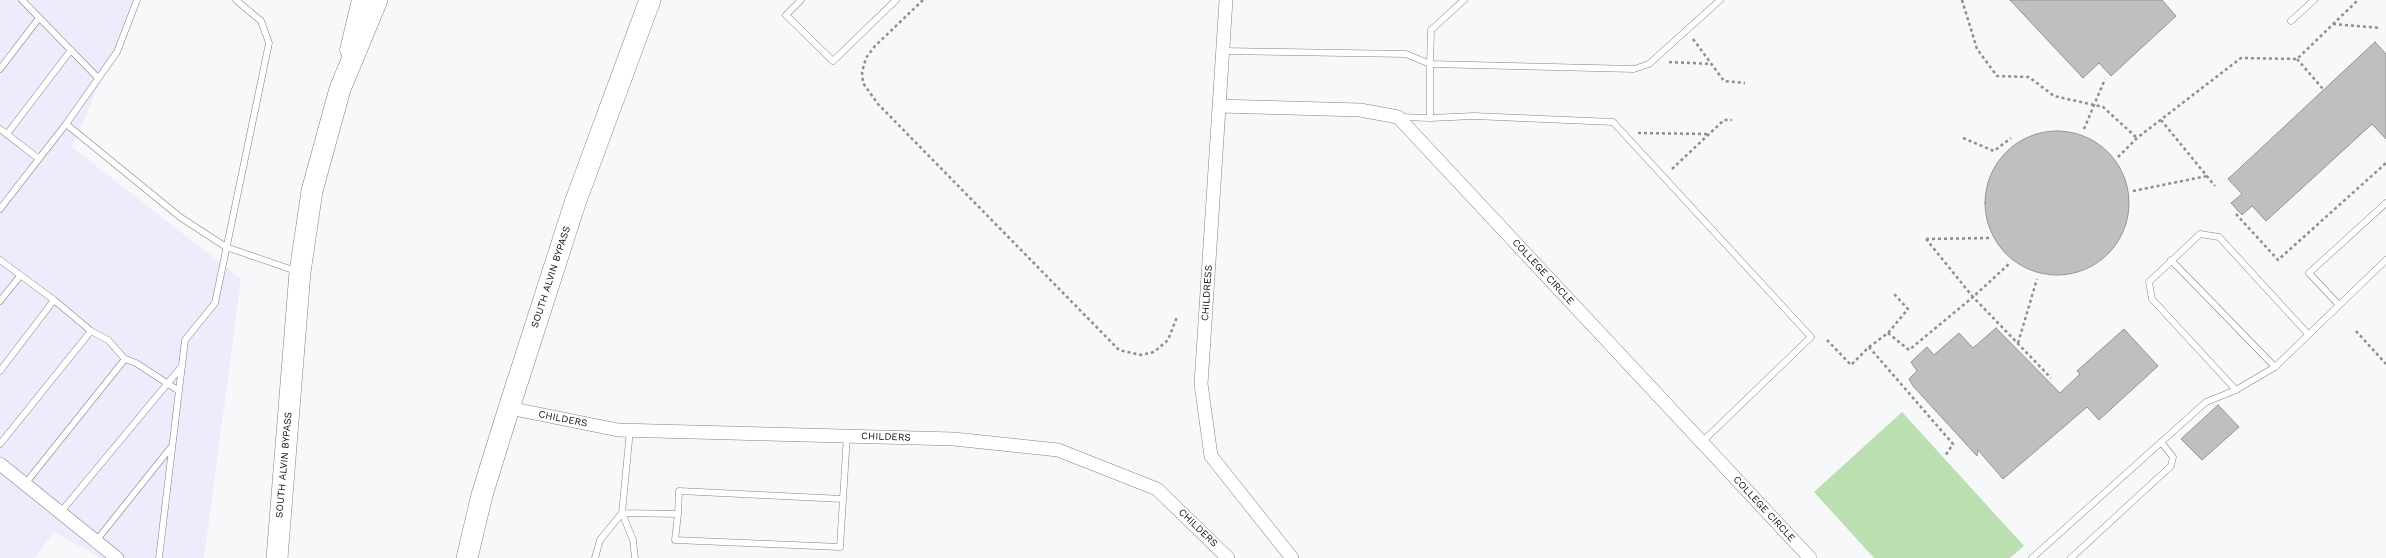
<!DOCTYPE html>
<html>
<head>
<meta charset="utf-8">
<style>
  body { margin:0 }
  canvas { display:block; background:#f6f8fa }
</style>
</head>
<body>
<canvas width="2386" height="558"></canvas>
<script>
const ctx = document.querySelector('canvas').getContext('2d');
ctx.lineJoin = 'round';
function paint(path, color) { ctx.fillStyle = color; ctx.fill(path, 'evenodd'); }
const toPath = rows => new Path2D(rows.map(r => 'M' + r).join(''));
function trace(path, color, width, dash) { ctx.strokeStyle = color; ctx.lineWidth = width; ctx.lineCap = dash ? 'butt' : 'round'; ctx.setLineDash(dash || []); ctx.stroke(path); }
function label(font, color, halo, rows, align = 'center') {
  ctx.font = font + ' "Work Sans",sans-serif'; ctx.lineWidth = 3; ctx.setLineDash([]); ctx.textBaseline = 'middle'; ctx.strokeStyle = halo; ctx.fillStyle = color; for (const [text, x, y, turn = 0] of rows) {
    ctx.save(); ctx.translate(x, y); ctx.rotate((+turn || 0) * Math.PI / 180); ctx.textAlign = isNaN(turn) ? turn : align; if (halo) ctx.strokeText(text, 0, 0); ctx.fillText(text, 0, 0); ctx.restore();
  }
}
const commercial = toPath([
  [0,0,136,0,72,147,241,279,204,558,100,558,54,532,35,558,0,558]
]);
const green = toPath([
  [1902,412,2024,546,2010,558,1874,558,1814,492]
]);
const building = toPath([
  [2010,0,2162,0,2176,16,2111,76,2099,63,2083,78,2010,0],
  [2375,42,2386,54,2386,139,2372,124,2266,221,2252,206,2242,215,2231,203,2242,194,2228,179,2375,42],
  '1985 203a72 72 0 1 1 144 0a72 72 0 1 1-144 0Z',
  [1996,328,2060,393,2080,374,2077,371,2124,329,2158,366,2099,420,2087,407,2003,479,1978,450,1977,456,1913,386,1909,379,1917,371,1911,362,1927,347,1934,355,1959,333,1973,348,1996,328],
  [2218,405,2239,427,2202,460,2181,439,2218,405]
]);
const path = toPath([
  [923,0,875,46,866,58,862,72,863,83,878,104,1119,350,1141,355,1154,352,1168,340,1177,317],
  [1962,0,1977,49,1997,76,2029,77,2054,96,2103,107,2137,138],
  [2333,24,2381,28],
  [1693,39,1724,81,1745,83],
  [2297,59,2323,89],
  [1669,62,1712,64],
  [2161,120,2215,186],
  [2084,129,2105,79],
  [1638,133,1709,134],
  [1963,138,1994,151,2011,138],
  [2118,157,2137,138,2241,58,2297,59,2357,1],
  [1672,169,1724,120,1732,120],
  [2133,191,2207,176],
  [2236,214,2278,260,2386,163],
  [1926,239,1973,297,2010,263],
  [1926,239,1989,238],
  [2356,331,2386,364],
  [1888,333,1909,350,1973,297,2051,378],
  [1827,340,1851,365,1869,347,1953,444,1945,456],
  [2018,343,2037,279],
  [1869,347,1888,333,1908,309,1894,294]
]);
const lane = toPath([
  [22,0,98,78],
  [801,0,786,15,833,61,896,0],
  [2291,21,2314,0],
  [1223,51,1406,54,1430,64,1431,30,1464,0],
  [0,69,39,18],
  [1400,117,1430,118,1474,116,1613,122,1811,337,1702,442],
  [1430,118,1430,64,1634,69,1649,64,1720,0],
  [66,124,117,52,137,0],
  [0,129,39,159],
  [7,134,71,50],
  [0,209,66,124,180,217,226,247,296,271],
  [0,260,54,300,91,331,108,340,125,359,136,363,179,391],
  [2171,260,2275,367],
  [0,301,20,276],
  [2339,305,2309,273,2386,203],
  [0,371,54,300],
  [2236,390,2152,299,2149,282,2200,234,2219,237,2308,334],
  [630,430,622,513,633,540,635,558],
  [0,444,91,331],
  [25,484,125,359],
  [843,499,847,435],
  [60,513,182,366],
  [622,513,678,514,679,491,843,499,840,547,675,540,678,514],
  [96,541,172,446],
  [159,558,185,340,215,303,269,43,261,21,236,0],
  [595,558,600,540,622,513],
  [2032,558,2206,402,2236,390,2275,367,2386,260],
  [2071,558,2171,466,2173,457,2161,442]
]);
const street = toPath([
  [1226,0,1201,384,1211,456,1292,558],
  [1220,106,1360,110,1398,117,1810,558],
  [509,408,618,430,954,439,1058,450,1157,489,1228,558],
  [0,464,117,558]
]);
const secondary = toPath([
  [349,50,361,0]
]);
const primary = toPath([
  [277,558,300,272,312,191,340,89,377,0],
  [467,558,482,495,509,408,575,203,650,0]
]);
const streetNames = [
  ["COLLEGE CIRCLE",1543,272,47],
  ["SOUTH ALVIN BYPASS",551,277,-72],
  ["CHILDRESS",1207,293,-86],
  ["CHILDERS",563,419,11],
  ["CHILDERS",886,437,2],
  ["SOUTH ALVIN BYPASS",284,465,-85],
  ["COLLEGE CIRCLE",1764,509,47],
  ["CHILDERS",1198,528,44]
];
paint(commercial, '#efebfc');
paint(green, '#bcdfb2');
paint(building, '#c0bebf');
trace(building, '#969394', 1);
trace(lane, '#818284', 7);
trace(street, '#818284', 14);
trace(secondary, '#818284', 19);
trace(primary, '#818284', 22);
trace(path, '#8d8e90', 2.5, [3, 3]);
trace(lane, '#fff', 6);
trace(street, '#fff', 13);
trace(secondary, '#fff', 18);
trace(primary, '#fff', 21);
label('10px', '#0d0e0f', '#fff', streetNames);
</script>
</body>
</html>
